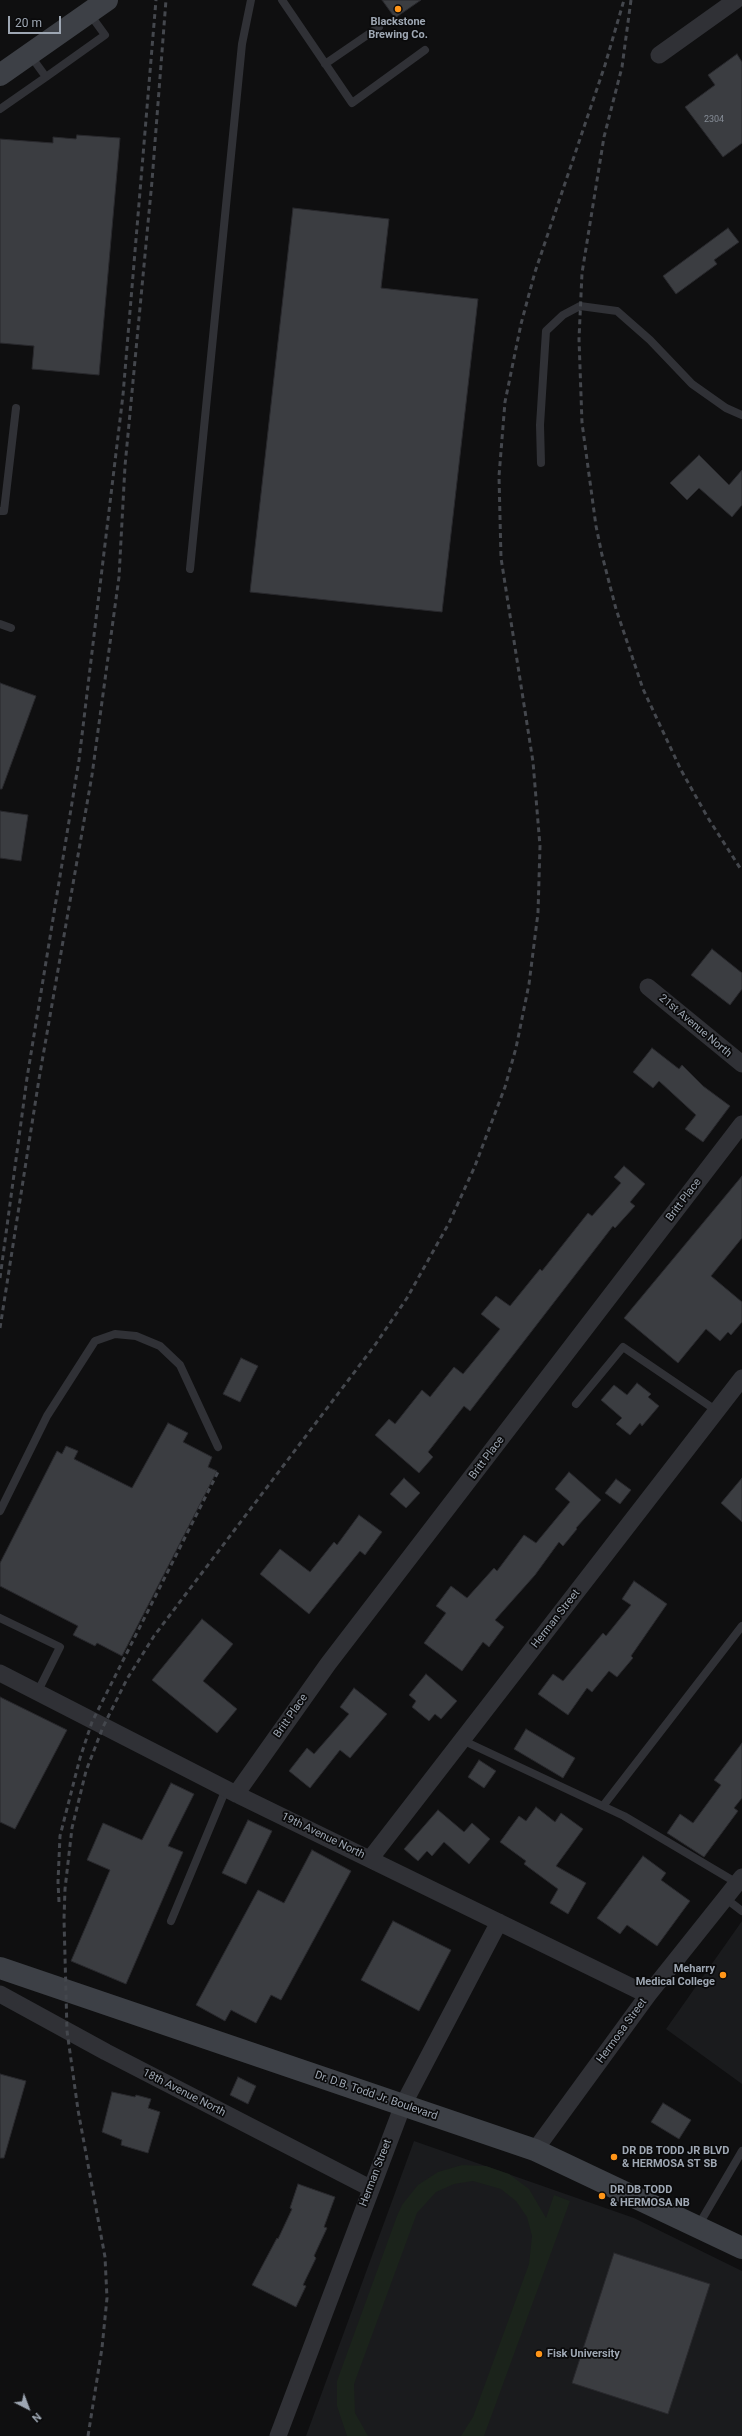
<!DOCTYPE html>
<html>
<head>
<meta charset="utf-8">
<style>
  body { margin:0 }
  #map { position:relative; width:742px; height:2436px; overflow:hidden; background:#0f0f10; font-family:Roboto,sans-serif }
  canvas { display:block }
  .north { position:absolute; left:8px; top:2388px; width:40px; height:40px; -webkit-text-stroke:3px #0a0a0b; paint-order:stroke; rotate:138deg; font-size:11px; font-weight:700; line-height:16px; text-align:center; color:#9ea7b3 }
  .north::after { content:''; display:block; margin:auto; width:14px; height:18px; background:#9ea7b3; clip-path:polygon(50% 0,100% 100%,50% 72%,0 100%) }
  .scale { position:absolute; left:8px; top:16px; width:53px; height:18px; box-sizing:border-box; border:2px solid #9ea7b3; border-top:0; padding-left:5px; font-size:12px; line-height:14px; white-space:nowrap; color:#9ea7b3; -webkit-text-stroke:3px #0a0a0b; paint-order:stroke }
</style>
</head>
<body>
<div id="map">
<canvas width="742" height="2436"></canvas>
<div class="north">N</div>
<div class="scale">20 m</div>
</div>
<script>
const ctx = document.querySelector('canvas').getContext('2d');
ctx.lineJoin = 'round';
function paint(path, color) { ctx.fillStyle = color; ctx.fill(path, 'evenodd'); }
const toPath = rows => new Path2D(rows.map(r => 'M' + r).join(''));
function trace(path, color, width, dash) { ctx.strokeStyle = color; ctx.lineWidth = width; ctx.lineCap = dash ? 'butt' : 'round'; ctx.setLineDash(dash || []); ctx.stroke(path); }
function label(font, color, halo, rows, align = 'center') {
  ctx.font = font + ' Roboto,sans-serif'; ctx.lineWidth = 3.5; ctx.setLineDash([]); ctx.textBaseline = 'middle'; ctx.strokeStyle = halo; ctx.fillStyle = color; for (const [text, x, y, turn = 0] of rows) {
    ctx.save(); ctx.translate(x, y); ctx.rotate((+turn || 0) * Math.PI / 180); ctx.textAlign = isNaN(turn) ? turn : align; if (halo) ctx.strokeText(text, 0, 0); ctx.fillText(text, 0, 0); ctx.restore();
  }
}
const built = toPath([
  [742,1921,742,2084,666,2029],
  [414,2141,634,2218,742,2271,742,2436,306,2436]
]);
const green = toPath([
  [462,2165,486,2166,509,2174,529,2189,546,2218,554,2195,570,2201,484,2436,461,2436,473,2417,529,2264,532,2236,527,2217,516,2201,501,2189,473,2181,454,2184,436,2192,417,2213,354,2384,355,2413,368,2436,347,2436,337,2406,337,2381,397,2216,402,2205,418,2185,438,2172]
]);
const building = toPath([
  [382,0,421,0,395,18,382,0],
  [737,54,742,62,742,143,723,157,685,107,715,85,708,75,737,54],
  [77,135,120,138,99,375,32,369,34,346,0,343,0,139,53,143,53,137,76,139,77,135],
  [293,208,389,219,381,288,478,299,442,612,250,592,293,208],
  [728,228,739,242,714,260,717,264,676,294,663,276,728,228],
  [699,455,729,485,742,470,742,505,732,517,699,488,687,500,670,483,699,455],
  [0,683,36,696,2,789,0,789,0,683],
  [0,811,28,815,21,861,0,858,0,811],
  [712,949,742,973,742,989,730,1005,691,975,712,949],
  [652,1048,679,1069,682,1065,703,1086,730,1106,703,1142,685,1129,696,1115,659,1081,653,1088,633,1072,652,1048],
  [624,1166,645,1184,630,1202,635,1206,615,1228,613,1226,470,1411,464,1406,428,1452,433,1457,419,1473,375,1435,389,1419,395,1424,422,1390,430,1397,454,1367,463,1374,500,1329,481,1314,496,1296,510,1306,540,1269,542,1271,588,1213,592,1216,621,1183,614,1177,624,1166],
  [742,1176,742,1238,711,1276,742,1302,742,1322,731,1335,728,1332,720,1341,706,1329,678,1363,624,1318,742,1176],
  [241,1358,258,1366,240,1402,223,1394,241,1358],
  [637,1383,651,1394,648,1397,659,1406,642,1426,640,1423,630,1435,616,1424,622,1418,601,1400,614,1385,627,1395,637,1383],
  [168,1423,188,1433,183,1442,212,1457,208,1467,217,1471,122,1656,97,1643,95,1646,73,1635,78,1626,0,1586,0,1563,57,1451,62,1454,66,1446,78,1451,74,1459,132,1488,168,1423],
  [569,1472,601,1500,576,1528,577,1529,563,1546,559,1542,535,1575,495,1620,504,1627,489,1647,483,1642,462,1671,424,1643,446,1613,436,1606,451,1586,467,1598,494,1568,497,1571,524,1535,536,1543,570,1502,555,1489,569,1472],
  [404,1478,420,1493,406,1508,390,1494,404,1478],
  [742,1478,742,1522,721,1503,742,1478],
  [616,1479,631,1490,620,1504,605,1493,616,1479],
  [359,1515,382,1532,365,1555,360,1551,309,1614,260,1574,280,1549,310,1572,334,1542,337,1545,359,1515],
  [634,1581,667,1604,631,1656,633,1658,617,1677,609,1671,592,1692,587,1688,568,1715,538,1694,553,1674,563,1681,603,1633,606,1636,631,1605,622,1599,634,1581],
  [202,1619,233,1644,203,1681,237,1709,217,1733,152,1680,202,1619],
  [426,1674,457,1701,441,1719,435,1714,429,1721,412,1707,416,1701,409,1695,426,1674],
  [354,1688,387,1714,350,1758,340,1750,310,1788,289,1771,307,1748,314,1754,349,1714,340,1707,354,1688],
  [0,1697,67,1730,15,1829,0,1822,0,1697],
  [526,1729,575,1758,563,1778,514,1749,526,1729],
  [742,1743,742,1798,734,1808,738,1811,704,1857,667,1833,680,1814,693,1823,721,1785,714,1780,742,1743],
  [479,1760,496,1771,484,1788,468,1777,479,1760],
  [171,1783,194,1794,168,1846,183,1852,126,1984,71,1961,110,1870,87,1860,103,1823,142,1840,171,1783],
  [536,1807,555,1822,561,1813,583,1829,556,1866,586,1883,568,1914,550,1903,558,1889,524,1864,526,1861,500,1842,519,1816,526,1821,536,1807],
  [438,1810,464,1832,472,1823,490,1839,469,1864,444,1842,432,1856,427,1851,418,1861,404,1849,438,1810],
  [248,1820,272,1831,246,1884,222,1873,248,1820],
  [312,1850,351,1871,281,2000,271,1995,256,2023,231,2010,225,2021,196,2005,258,1890,284,1903,312,1850],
  [643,1856,666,1873,661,1880,690,1901,657,1946,627,1925,620,1934,597,1918,643,1856],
  [393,1921,451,1950,419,2011,361,1980,393,1921],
  [0,2074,26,2081,4,2158,0,2158,0,2074],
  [238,2077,256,2086,248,2104,230,2095,238,2077],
  [112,2092,135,2097,136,2095,151,2099,148,2108,160,2112,148,2153,121,2145,122,2140,102,2132,112,2092],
  [663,2103,691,2120,679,2139,651,2122,663,2103],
  [298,2184,335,2197,324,2227,327,2228,314,2256,316,2258,303,2285,306,2286,296,2307,252,2285,277,2238,278,2239,292,2209,290,2208,298,2184],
  [614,2253,710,2284,668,2414,572,2383,614,2253]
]);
const lane = toPath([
  [282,0,352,103,425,50],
  [325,64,379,27],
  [46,77,105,35,89,13],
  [0,109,46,77,30,55],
  [541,463,540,425,546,331,563,315,580,306,617,311,650,340,692,384,726,408,742,415],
  [0,511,4,511,16,408],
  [190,569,242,44,251,0],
  [0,624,11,628],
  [576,1404,623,1347,717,1411],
  [0,1511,47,1416,95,1341,115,1334,136,1336,160,1346,180,1365,218,1447],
  [0,1618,60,1647,37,1693],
  [462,1740,624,1816,737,1883],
  [603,1806,742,1626],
  [725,1898,742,1911],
  [171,1921,226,1789],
  [698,2226,742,2151]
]);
const street = toPath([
  [659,55,736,0],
  [648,987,742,1064],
  [0,1673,236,1794,648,1995],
  [236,1794,328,1664,742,1124],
  [370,1859,742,1378],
  [0,1994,106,2052,370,2188],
  [535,2150,648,1995,742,1877],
  [278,2436,403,2105,499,1922]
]);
const secondary = toPath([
  [0,75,107,0],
  [0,1968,535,2150,742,2248]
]);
const rail = toPath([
  [631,0,622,67,604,137,582,273,579,339,582,423,596,526,602,555,616,609,643,689,681,770,708,818,742,871],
  [0,1278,27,1078,79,760,123,395,156,0],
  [0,1328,39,1079,92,775,119,577,125,466,152,181,166,0],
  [59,1902,58,1882,60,1836,80,1758,92,1722,219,1470],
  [88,2436,102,2348,107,2298,105,2257,78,2110,67,2031,64,1919,65,1889,72,1828,86,1771,103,1727,127,1679,154,1636,375,1345,407,1298,449,1223,475,1166,505,1087,516,1048,529,984,538,913,540,846,533,762,501,558,499,476,505,402,521,324,535,272,605,65,624,0]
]);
const markers = [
  [398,9,4,"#ff9518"],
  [723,1975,4,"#ff9518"],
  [614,2157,4,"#ff9518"],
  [602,2196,4,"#ff9518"],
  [539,2354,4,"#ff9518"]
];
const numberNames = [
  ["2304",714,120]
];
const poiNames = [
  ["Blackstone",398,22,"center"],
  ["Brewing Co.",398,35,"center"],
  ["Meharry",715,1969,"right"],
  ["Medical College",715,1982,"right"],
  ["DR DB TODD JR BLVD",622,2151],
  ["& HERMOSA ST SB",622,2164],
  ["DR DB TODD",610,2190],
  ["& HERMOSA NB",610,2203],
  ["Fisk University",547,2354]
];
const streetNames = [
  ["21st Avenue North",695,1026,40],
  ["Britt Place",684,1200,-53],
  ["Britt Place",487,1458,-53],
  ["Herman Street",556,1619,-52],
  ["Britt Place",291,1716,-55],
  ["19th Avenue North",323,1836,26],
  ["Hermosa Street",622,2031,-54],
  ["18th Avenue North",184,2093,27],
  ["Dr. D.B. Todd Jr. Boulevard",376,2096,19],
  ["Herman Street",376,2173,-69]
];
paint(built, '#1a1b1d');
paint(green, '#1b231b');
paint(building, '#3b3d41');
trace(building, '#29292d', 1);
trace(lane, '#303136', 8);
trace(street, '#303136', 17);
trace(secondary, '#3d4046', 22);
trace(rail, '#44474d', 3, [5, 4]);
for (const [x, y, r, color] of markers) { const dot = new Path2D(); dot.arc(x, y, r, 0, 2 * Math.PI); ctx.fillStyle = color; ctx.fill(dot); trace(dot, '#0a0a0b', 1.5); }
label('9px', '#858c96', null, numberNames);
label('bold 11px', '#9ea7b3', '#0a0a0b', poiNames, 'left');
label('11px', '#9ea7b3', '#0a0a0b', streetNames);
</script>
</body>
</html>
